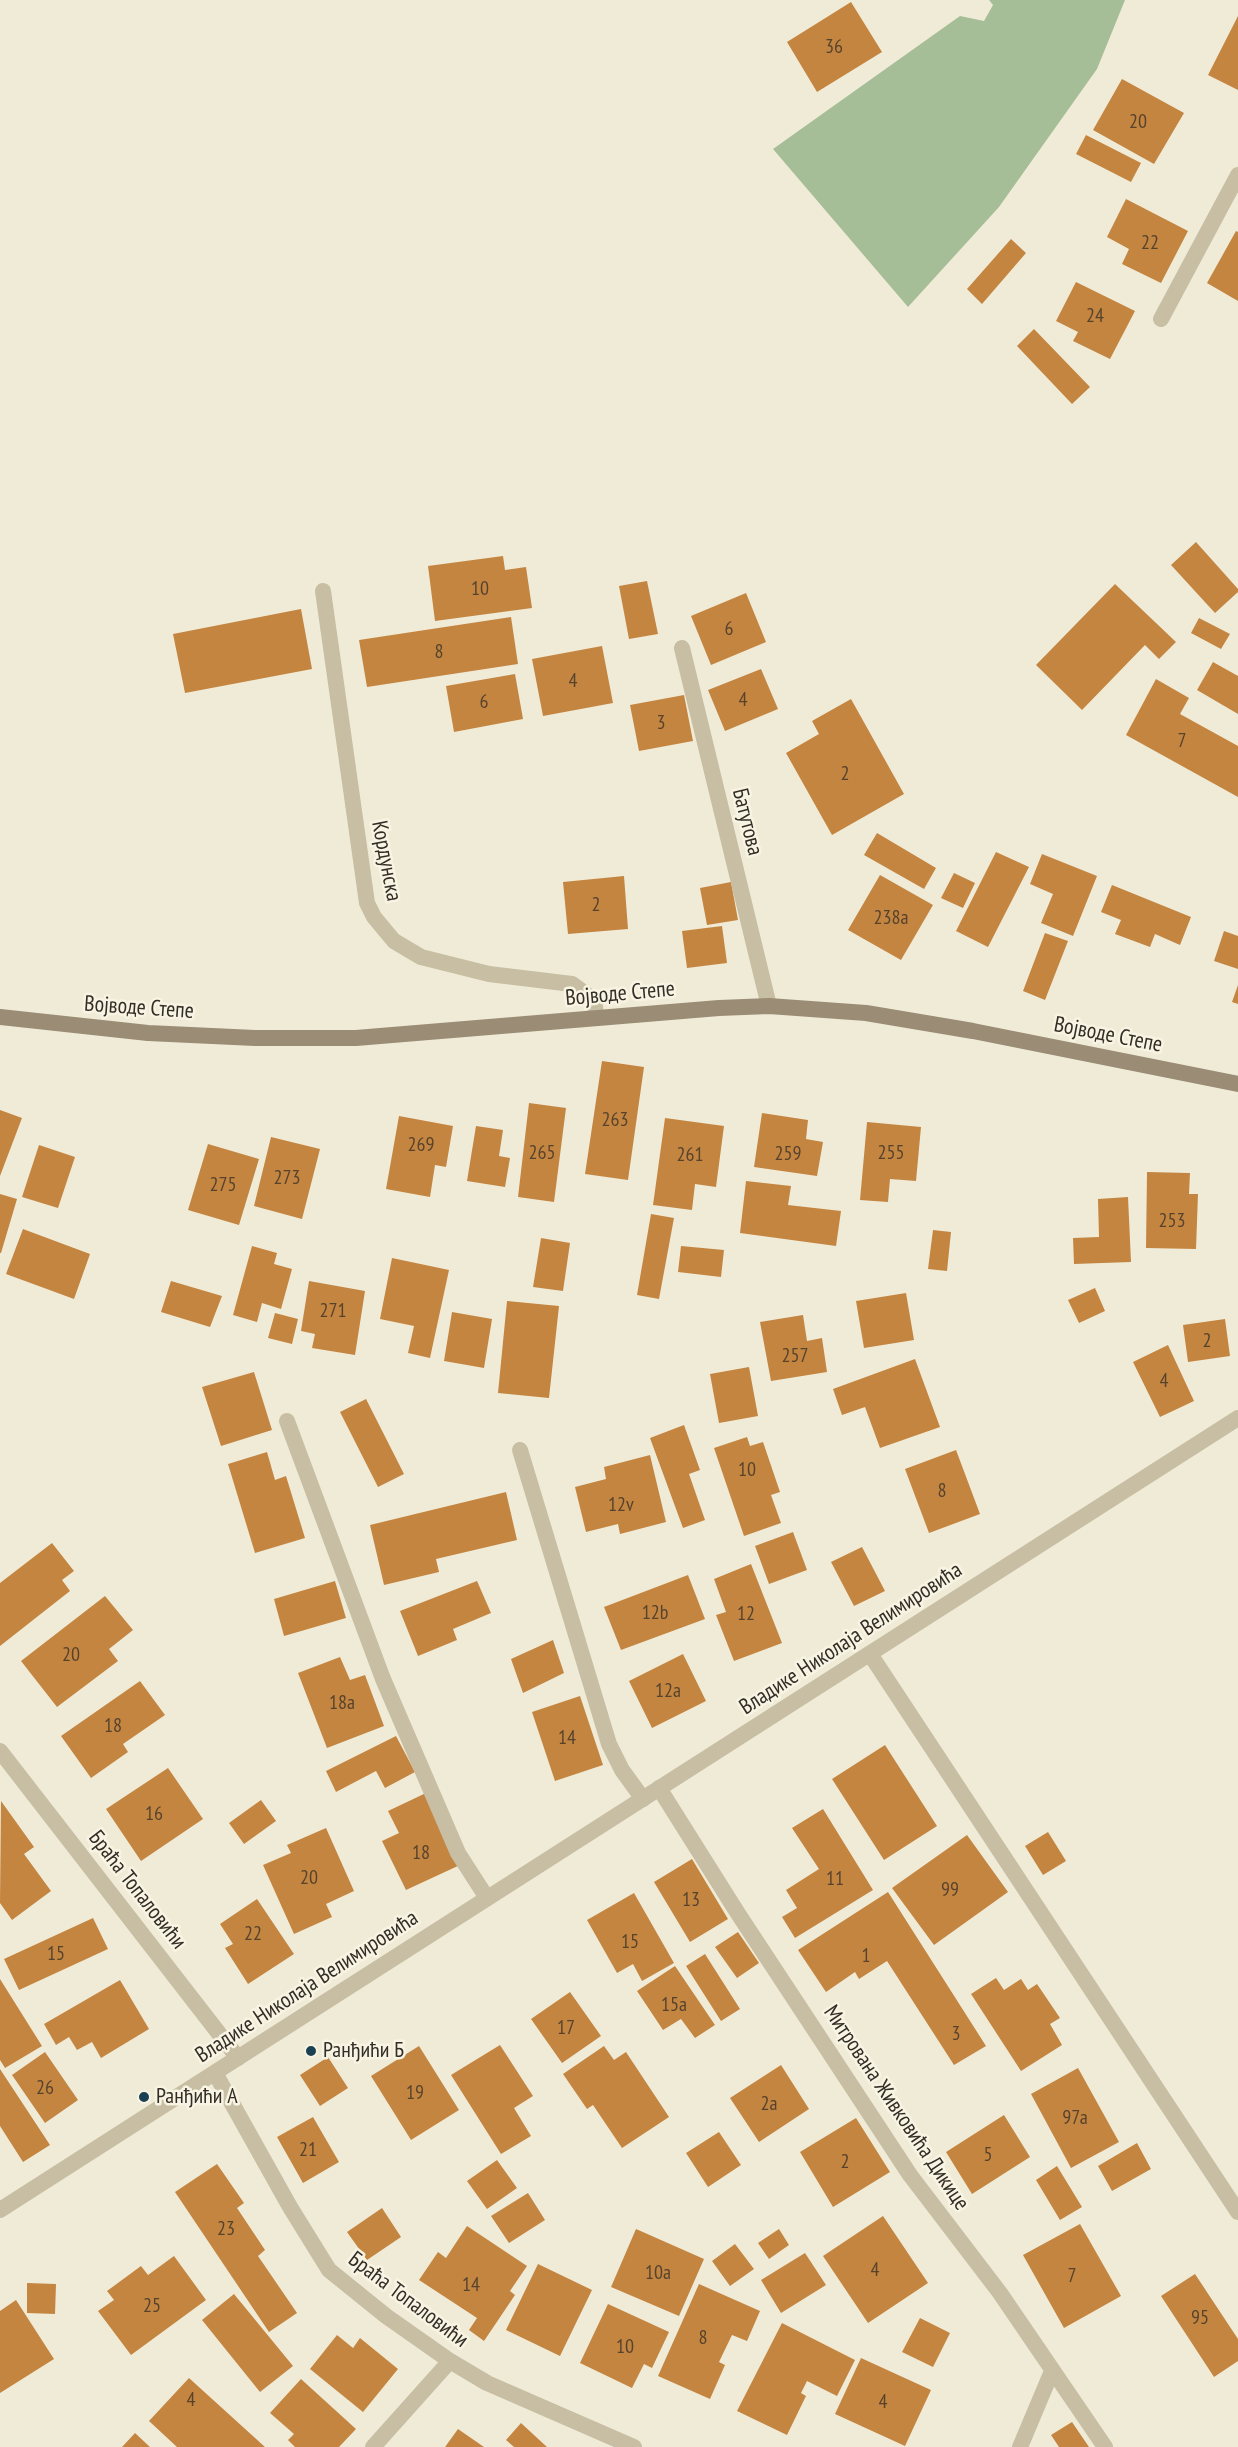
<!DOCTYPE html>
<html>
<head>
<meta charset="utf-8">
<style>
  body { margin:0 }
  canvas { display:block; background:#f0ebd7 }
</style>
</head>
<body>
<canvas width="1238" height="2447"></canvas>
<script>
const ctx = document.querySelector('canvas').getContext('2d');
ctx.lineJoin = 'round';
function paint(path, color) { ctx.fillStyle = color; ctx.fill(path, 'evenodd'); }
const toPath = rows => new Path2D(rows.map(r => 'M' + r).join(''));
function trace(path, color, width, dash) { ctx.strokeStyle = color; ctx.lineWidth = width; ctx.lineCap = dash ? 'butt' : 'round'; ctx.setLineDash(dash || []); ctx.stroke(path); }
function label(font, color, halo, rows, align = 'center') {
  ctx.font = font + ' "PT Sans Narrow",sans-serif'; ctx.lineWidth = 5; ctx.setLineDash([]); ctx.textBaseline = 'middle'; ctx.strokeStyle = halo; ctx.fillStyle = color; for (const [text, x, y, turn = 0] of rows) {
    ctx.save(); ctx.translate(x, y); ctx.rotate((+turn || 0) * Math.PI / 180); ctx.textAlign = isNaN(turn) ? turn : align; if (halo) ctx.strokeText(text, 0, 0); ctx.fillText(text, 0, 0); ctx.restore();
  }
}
const green = toPath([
  [989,0,1125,0,1097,69,999,207,908,307,773,149,960,16,984,21,993,5]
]);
const building = toPath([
  [851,2,882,52,817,92,787,42],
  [1238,16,1238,90,1208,75],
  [1122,79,1184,113,1154,164,1093,130],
  [1086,135,1141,163,1131,182,1076,154],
  [1126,199,1188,231,1161,283,1122,264,1129,249,1107,237],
  [1236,231,1238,232,1238,301,1207,283],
  [1011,239,1026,253,982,304,967,289],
  [1076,282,1135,311,1110,359,1073,341,1078,332,1056,321],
  [1034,329,1090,387,1072,404,1017,346],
  [1196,542,1238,589,1238,592,1215,613,1171,565],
  [503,556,505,570,526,567,532,608,435,621,428,566],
  [647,581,658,634,629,639,619,586],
  [1115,584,1176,642,1159,659,1145,645,1082,710,1036,665],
  [746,593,766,642,711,665,691,616],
  [301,609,312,669,185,693,173,634],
  [511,617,518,664,367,687,359,640],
  [1199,618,1230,634,1221,649,1191,633],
  [602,646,613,703,543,716,532,659],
  [1213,662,1238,676,1238,714,1197,690],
  [761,669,778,709,725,731,708,690],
  [515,674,523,719,454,732,446,686],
  [1156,679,1189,698,1180,714,1238,746,1238,797,1126,735],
  [684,695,693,741,639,751,630,705],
  [851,699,904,794,832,835,786,753,819,734,812,721],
  [877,833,936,868,924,889,864,855],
  [996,852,1029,867,988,947,956,931],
  [1042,854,1097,876,1073,936,1041,923,1053,894,1030,884],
  [954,873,975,883,963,908,941,898],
  [880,875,933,905,901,960,848,930],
  [624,876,628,929,568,934,563,882],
  [731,882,738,920,707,925,700,888],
  [1112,885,1191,917,1180,945,1155,934,1150,947,1115,934,1121,920,1101,912],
  [722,926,727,963,687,968,682,931],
  [1224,931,1238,936,1238,969,1214,961],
  [1045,933,1068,941,1045,1000,1023,991],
  [1238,985,1238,1004,1232,1002],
  [602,1061,644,1067,628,1180,585,1174],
  [529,1103,566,1108,554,1202,518,1197],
  [0,1110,22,1118,0,1176],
  [762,1113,808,1120,806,1139,823,1142,817,1176,754,1167],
  [399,1116,453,1126,446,1167,435,1165,430,1197,386,1189],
  [665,1118,724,1126,716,1187,695,1184,692,1210,653,1205],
  [867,1122,921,1127,916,1181,890,1179,888,1202,860,1200],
  [476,1126,503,1130,499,1156,510,1158,505,1187,467,1181],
  [271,1137,320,1149,302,1219,254,1206],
  [208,1144,259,1159,239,1225,188,1210],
  [39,1145,75,1157,58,1208,22,1197],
  [1147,1172,1190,1173,1189,1194,1198,1194,1196,1249,1146,1248],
  [746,1181,791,1186,788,1205,841,1211,836,1246,740,1233],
  [0,1194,17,1199,1,1253,0,1253],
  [1128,1197,1131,1262,1074,1264,1073,1238,1099,1237,1098,1199],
  [651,1214,674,1218,659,1299,637,1295],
  [23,1229,90,1254,74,1299,6,1274],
  [933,1230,951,1232,947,1271,928,1269],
  [541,1238,570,1243,563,1291,533,1287],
  [252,1246,277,1253,274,1264,292,1269,281,1309,262,1303,257,1322,233,1315],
  [681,1246,724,1250,721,1277,678,1272],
  [392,1258,449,1270,430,1358,408,1353,414,1326,380,1319],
  [171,1281,222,1296,210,1327,161,1312],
  [309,1281,365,1291,355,1355,312,1348,315,1334,301,1331],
  [1095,1288,1105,1311,1079,1323,1068,1300],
  [906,1293,914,1340,864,1348,856,1301],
  [507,1301,559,1306,549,1398,498,1393],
  [452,1312,492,1319,484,1368,444,1361],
  [275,1313,298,1319,292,1344,268,1338],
  [803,1315,807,1341,822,1338,827,1372,771,1381,760,1322],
  [1225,1319,1230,1356,1188,1362,1183,1325],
  [1168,1345,1194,1401,1160,1417,1133,1362],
  [915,1359,940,1427,880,1448,865,1407,842,1415,833,1389],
  [749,1367,758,1416,719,1423,710,1374],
  [254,1372,272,1430,221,1446,202,1387],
  [366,1399,404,1474,378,1487,340,1412],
  [684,1425,700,1470,689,1474,705,1520,683,1528,650,1438],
  [747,1437,750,1446,763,1442,780,1492,771,1495,781,1523,744,1536,714,1448],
  [956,1450,980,1514,929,1533,905,1469],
  [267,1452,275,1480,286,1476,305,1538,255,1553,228,1464],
  [650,1455,666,1522,620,1534,618,1524,586,1532,575,1487,606,1479,604,1467],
  [506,1492,517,1540,436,1559,439,1572,384,1585,370,1525],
  [793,1532,807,1570,769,1584,755,1546],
  [52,1543,74,1571,62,1580,70,1591,0,1646,0,1583],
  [862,1547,885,1591,854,1606,831,1562],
  [751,1564,782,1643,734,1661,716,1615,726,1612,714,1579],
  [688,1575,705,1619,621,1650,604,1607],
  [335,1581,346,1618,284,1636,274,1599],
  [477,1581,491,1613,453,1629,457,1640,418,1656,400,1611],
  [105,1596,133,1630,109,1649,118,1661,57,1707,21,1661],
  [553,1640,564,1673,523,1693,511,1659],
  [683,1654,706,1701,652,1728,629,1681],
  [340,1657,350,1680,365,1675,384,1726,327,1748,298,1673],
  [140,1681,165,1715,123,1744,128,1752,91,1778,61,1736],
  [580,1696,603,1765,555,1781,532,1712],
  [396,1736,415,1772,385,1788,376,1771,336,1792,326,1771],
  [885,1745,937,1826,884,1860,832,1779],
  [168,1768,203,1819,141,1861,106,1809],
  [426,1793,460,1865,406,1890,382,1841,399,1833,388,1811],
  [261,1800,276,1821,244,1844,229,1823],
  [1,1801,34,1847,24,1854,51,1891,12,1920,0,1903],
  [823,1809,873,1890,795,1938,782,1917,797,1908,786,1890,819,1869,792,1828],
  [326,1828,354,1891,326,1904,332,1917,294,1934,263,1865,291,1853,287,1845],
  [1048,1832,1066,1861,1043,1875,1025,1846],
  [967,1835,1008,1892,934,1945,892,1888],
  [692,1859,728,1919,690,1942,654,1882],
  [888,1892,986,2046,954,2065,887,1961,859,1979,855,1972,826,1992,798,1950],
  [634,1893,674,1963,642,1981,633,1964,617,1973,587,1920],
  [257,1899,294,1954,248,1984,225,1948,233,1944,220,1924],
  [93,1918,108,1949,19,1990,4,1959],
  [738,1932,759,1963,737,1978,715,1947],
  [705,1954,740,2009,721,2021,686,1966],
  [675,1966,715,2025,695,2038,681,2019,663,2030,637,1991],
  [996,1978,1004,1990,1021,1979,1028,1990,1037,1984,1060,2018,1050,2024,1062,2045,1021,2071,971,1994],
  [0,1979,42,2046,5,2068,0,2060],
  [120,1980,149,2029,101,2058,92,2042,77,2050,69,2037,56,2045,44,2024],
  [570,1992,601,2036,562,2063,531,2019],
  [500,2045,533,2096,514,2108,531,2136,501,2154,451,2075],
  [419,2046,459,2110,411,2140,371,2076],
  [604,2046,614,2060,626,2052,669,2117,622,2148,593,2105,587,2109,563,2074],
  [45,2052,78,2100,45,2123,12,2075],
  [328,2057,348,2088,320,2106,300,2075],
  [781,2065,809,2109,759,2142,730,2098],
  [1078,2068,1119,2142,1071,2168,1031,2094],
  [0,2069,50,2145,23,2162,0,2126],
  [1004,2115,1030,2157,972,2194,946,2152],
  [313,2117,339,2162,303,2183,277,2137],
  [856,2118,890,2172,833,2207,800,2152],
  [719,2132,741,2165,708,2187,686,2153],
  [1137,2143,1151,2169,1112,2191,1098,2166],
  [497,2160,517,2188,487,2209,467,2181],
  [217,2164,244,2203,237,2208,265,2250,258,2256,297,2313,269,2332,175,2192],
  [1057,2166,1082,2207,1060,2220,1036,2180],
  [528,2193,545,2220,509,2243,491,2216],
  [382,2208,401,2237,367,2260,347,2232],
  [883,2216,928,2283,868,2323,823,2256],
  [1080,2224,1121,2296,1064,2328,1023,2255],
  [467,2226,527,2266,510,2291,515,2295,484,2341,469,2330,477,2318,419,2280,438,2252,446,2258],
  [636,2229,704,2259,679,2316,611,2287],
  [779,2229,789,2245,769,2259,758,2243],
  [735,2244,754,2269,730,2286,712,2261],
  [805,2253,826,2285,781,2313,761,2280],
  [174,2256,206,2300,131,2355,98,2311,114,2300,107,2291,141,2266,148,2275],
  [538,2264,592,2290,560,2356,506,2330],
  [1195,2274,1238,2339,1238,2361,1214,2377,1161,2296],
  [27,2283,56,2284,55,2314,27,2313],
  [699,2284,760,2311,747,2341,732,2335,719,2362,725,2365,710,2399,658,2376],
  [234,2294,293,2366,260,2392,202,2320],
  [16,2300,54,2359,0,2393,0,2311],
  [608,2304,669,2332,652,2368,644,2364,632,2388,580,2363],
  [920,2318,950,2333,933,2367,902,2352],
  [782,2323,855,2360,837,2396,807,2381,801,2393,806,2396,787,2435,737,2411],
  [337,2335,353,2348,360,2338,398,2369,363,2412,310,2369],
  [861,2358,931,2390,905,2446,835,2414],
  [189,2378,265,2447,177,2447,149,2421],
  [301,2379,356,2429,339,2447,295,2447,288,2440,294,2434,270,2413],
  [1072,2422,1089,2447,1059,2447,1051,2435],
  [521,2423,547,2447,514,2447,506,2440],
  [458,2429,484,2447,445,2447],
  [135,2433,150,2447,122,2447]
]);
const service = toPath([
  [323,591,367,903,374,917,394,941,421,957,489,974,572,984,587,995,595,1006,596,1018],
  [682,648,769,1006],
  [287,1421,383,1679,458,1853,487,1898],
  [520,1450,609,1744,622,1770,643,1799]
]);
const minor = toPath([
  [1161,319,1238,175],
  [870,1654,1238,2212],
  [0,1751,238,2058],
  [659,1788,737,1912,910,2175,1000,2293,1105,2447],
  [215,2073,290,2207,329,2270,386,2316,450,2361,487,2383,634,2447],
  [373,2447,450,2361],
  [1020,2447,1052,2371]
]);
const tertiary = toPath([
  [0,2210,1238,1418]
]);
const secondary = toPath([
  [0,1017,148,1033,255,1038,356,1038,719,1008,769,1006,866,1013,973,1031,1238,1084]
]);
const markers = [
  [311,2051,6,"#1c4053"],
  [144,2097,6,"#1c4053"]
];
const numberNames = [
  ["36",834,47],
  ["20",1138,122],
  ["22",1150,243],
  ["24",1095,316],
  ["10",480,589],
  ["6",729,629],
  ["8",439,652],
  ["4",573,681],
  ["4",743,700],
  ["6",484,702],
  ["3",661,723],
  ["7",1182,741],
  ["2",845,774],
  ["2",596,905],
  ["238a",891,918],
  ["263",615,1120],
  ["269",421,1145],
  ["265",542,1153],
  ["255",891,1153],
  ["259",788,1154],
  ["261",690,1155],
  ["273",287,1178],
  ["275",223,1185],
  ["253",1172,1221],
  ["271",333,1311],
  ["2",1207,1341],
  ["257",795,1356],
  ["4",1164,1381],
  ["10",747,1470],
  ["8",942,1491],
  ["12v",621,1505],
  ["12b",655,1613],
  ["12",746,1614],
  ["20",71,1655],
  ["12a",668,1691],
  ["18a",342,1703],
  ["18",113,1726],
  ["14",567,1738],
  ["16",154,1814],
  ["18",421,1853],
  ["20",309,1878],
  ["11",835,1879],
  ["99",950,1890],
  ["13",691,1900],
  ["22",253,1934],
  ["15",630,1942],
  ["15",56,1954],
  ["1",866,1956],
  ["15a",674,2005],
  ["17",566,2028],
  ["3",956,2034],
  ["26",45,2088],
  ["19",415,2093],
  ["2a",769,2104],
  ["97a",1075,2118],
  ["21",308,2150],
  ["5",988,2155],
  ["2",845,2162],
  ["23",226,2229],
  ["4",875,2270],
  ["10a",658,2273],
  ["7",1072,2276],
  ["14",471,2285],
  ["25",152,2306],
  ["95",1200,2318],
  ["8",703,2338],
  ["10",625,2347],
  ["4",191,2400],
  ["4",883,2402]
];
const streetNames = [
  ["Батутова",747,822,76],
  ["Кордунска",386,861,79],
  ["Војводе Степе",620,994,-5],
  ["Војводе Степе",139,1008,4],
  ["Војводе Степе",1108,1035,11],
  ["Владике Николаја Велимировића",851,1639,-33],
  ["Браћа Топаловићи",137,1890,52],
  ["Владике Николаја Велимировића",307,1987,-33],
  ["Митрована Живковића Дикице",896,2108,56],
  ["Браћа Топаловићи",408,2300,37]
];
const poiNames = [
  ["Ранђићи Б",323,2051],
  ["Ранђићи А",156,2097]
];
paint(green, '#a6be97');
paint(building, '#c48541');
trace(service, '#c7bea3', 16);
trace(minor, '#c7bea3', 16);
trace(tertiary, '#c7bea3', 16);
trace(secondary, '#9b8d75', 16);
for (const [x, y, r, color] of markers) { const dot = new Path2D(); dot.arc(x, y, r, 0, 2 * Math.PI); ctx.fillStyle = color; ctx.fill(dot); trace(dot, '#f8f4e3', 2); }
label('20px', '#57432c', null, numberNames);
label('22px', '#332d25', '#f8f4e3', streetNames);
label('22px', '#332d25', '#f8f4e3', poiNames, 'left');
</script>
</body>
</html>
